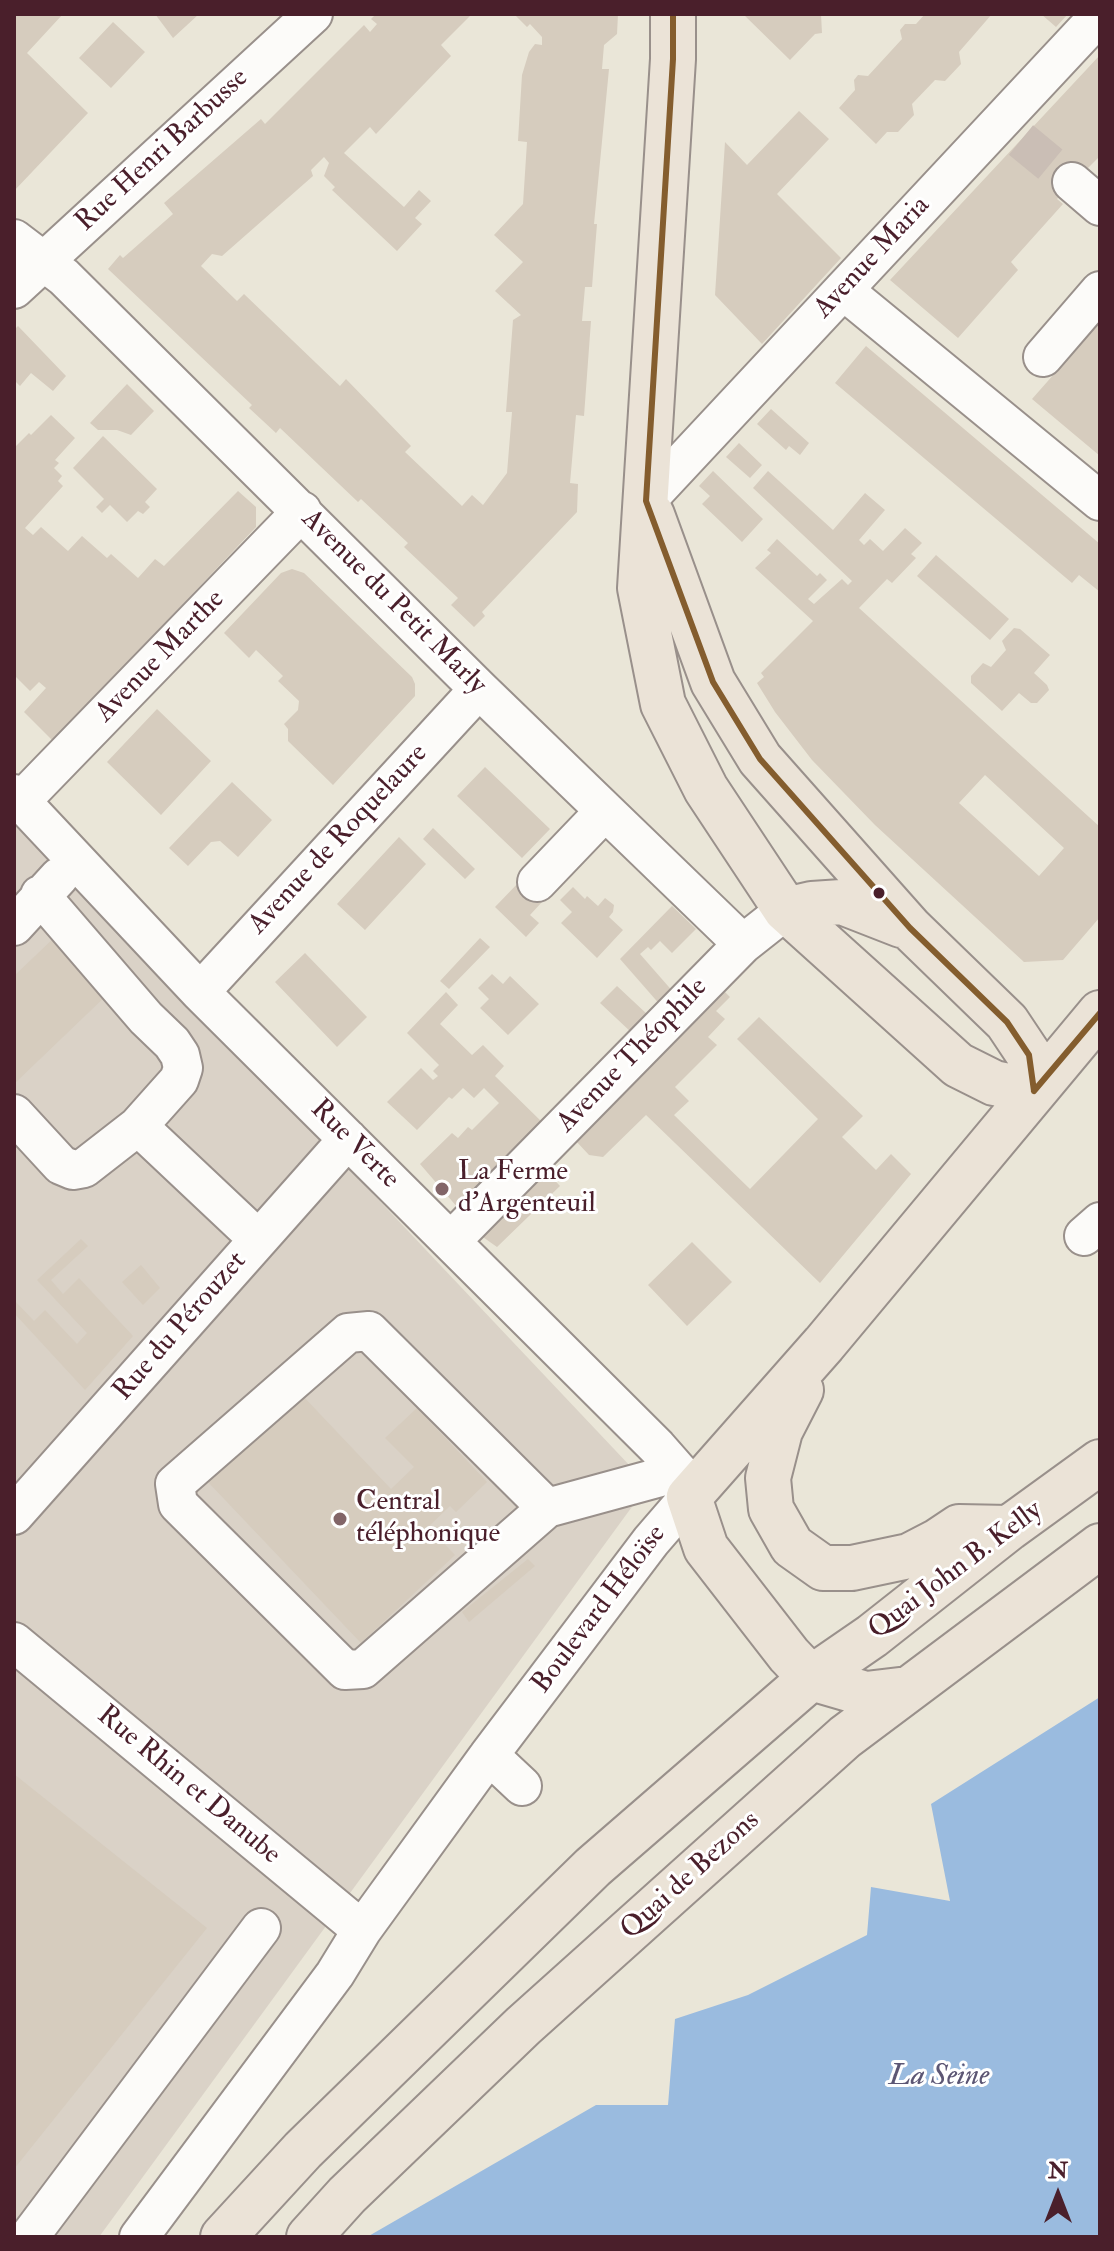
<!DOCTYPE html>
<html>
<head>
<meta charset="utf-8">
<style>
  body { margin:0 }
  #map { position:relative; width:1114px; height:2251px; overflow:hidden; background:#eae6d8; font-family:"IM FELL Double Pica",serif }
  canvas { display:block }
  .frame { position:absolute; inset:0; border:16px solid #4a1f2b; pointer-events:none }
  .north { position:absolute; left:1018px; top:2155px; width:80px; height:80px; -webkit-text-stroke:6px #fff; paint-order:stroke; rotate:0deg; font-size:22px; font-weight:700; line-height:32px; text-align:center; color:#4a1f2b }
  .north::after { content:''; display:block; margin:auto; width:28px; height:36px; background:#4a1f2b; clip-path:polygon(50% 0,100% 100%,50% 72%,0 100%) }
</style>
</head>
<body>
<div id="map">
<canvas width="1114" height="2251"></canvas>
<div class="frame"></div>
<div class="north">N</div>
</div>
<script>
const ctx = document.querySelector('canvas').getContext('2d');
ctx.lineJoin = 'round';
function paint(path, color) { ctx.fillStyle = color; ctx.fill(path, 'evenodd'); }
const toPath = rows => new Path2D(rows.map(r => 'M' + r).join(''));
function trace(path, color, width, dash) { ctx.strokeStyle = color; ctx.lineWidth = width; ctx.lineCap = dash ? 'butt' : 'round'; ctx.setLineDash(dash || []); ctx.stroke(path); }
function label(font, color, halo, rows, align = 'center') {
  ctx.font = font + ' "IM FELL Double Pica",serif'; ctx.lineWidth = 6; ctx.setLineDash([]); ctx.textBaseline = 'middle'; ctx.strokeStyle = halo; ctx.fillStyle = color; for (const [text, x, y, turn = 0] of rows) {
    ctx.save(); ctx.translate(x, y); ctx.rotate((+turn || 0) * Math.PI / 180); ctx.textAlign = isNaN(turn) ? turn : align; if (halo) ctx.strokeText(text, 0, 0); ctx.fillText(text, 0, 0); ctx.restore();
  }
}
const industrial = toPath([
  [14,814,632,1468,634,1504,99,2237,14,2237]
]);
const water = toPath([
  [1100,1697,1100,2237,367,2237,596,2105,668,2105,675,2019,748,1995,867,1935,871,1887,950,1901,931,1804]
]);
const building = toPath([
  [14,14,63,14,27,53,88,113,14,191],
  [155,14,199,14,173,38],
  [376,14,472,14,441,45,451,56,376,134,370,127,344,153,404,207,419,190,431,201,415,218,422,224,397,251,332,190,335,187,324,176,329,163,324,157,311,170,313,176,222,256,212,254,201,266,237,301,244,294,340,386,346,379,411,446,405,452,462,506,472,495,483,505,507,473,512,412,506,412,513,320,521,315,495,291,523,262,494,235,523,204,527,142,518,141,522,75,529,52,535,44,542,45,542,37,530,24,527,27,514,14,618,14,617,34,604,45,602,69,609,69,594,224,597,224,593,274,592,287,585,287,582,321,591,321,584,416,576,415,570,483,578,484,577,512,482,612,485,616,474,627,451,605,458,598,404,547,408,543,361,499,358,502,280,428,276,433,249,408,252,405,108,269,120,255,123,258,173,214,164,203,261,119,265,124,364,25,370,32,377,24,371,19],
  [743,14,821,14,822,33,815,34,790,60],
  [925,14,992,14,959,52,961,64,945,81,935,80,912,104,914,115,898,132,887,132,876,144,839,108,855,90,854,80,858,75,868,76,902,39,900,30,905,24,916,24],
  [1041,14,1068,14,1056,27],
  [113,22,145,52,111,88,79,58],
  [1100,55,1100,156,1057,199,1063,204,1011,262,1018,270,958,338,890,280],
  [799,111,829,139,777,194,841,258,762,344,715,295,725,142,747,165],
  [1100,322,1100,456,1032,399],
  [18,326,66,376,53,391,31,373,20,386,14,380,14,330],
  [866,346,1100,544,1100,592,1079,575,1072,583,835,383],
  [127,384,154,411,131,435,117,430,98,430,90,423],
  [771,409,809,443,800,455,789,446,786,450,757,424],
  [51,415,75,438,55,460,59,463,54,468,62,476,58,481,63,486,25,528,33,535,41,527,68,551,82,536,107,558,111,554,138,578,155,559,164,566,238,491,256,507,256,527,53,741,24,712,46,688,39,682,30,691,14,675,14,448,29,433,31,435],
  [103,436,157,489,145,502,150,507,143,514,138,511,127,522,110,505,102,513,96,507,104,499,73,468],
  [739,443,762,465,750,478,726,457],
  [713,471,763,519,742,542,702,504,710,496,699,486],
  [768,471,833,530,865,493,885,510,859,540,864,545,870,539,883,551,905,528,922,543,911,554,916,558,892,583,887,579,859,608,1100,827,1100,917,1063,960,1024,962,875,825,812,760,775,712,757,683,764,677,761,673,813,621,755,568,771,553,767,550,777,539,817,576,820,573,827,580,808,599,814,604,842,579,848,585,852,581,753,488],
  [985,775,1064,848,1039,876,959,803],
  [936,555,1009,619,990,640,917,576],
  [292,569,304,573,412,677,415,684,415,696,333,785,288,741,288,729,284,724,298,710,299,701,278,681,283,676,256,650,249,658,224,633,281,573],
  [1014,628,1020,629,1050,655,1034,673,1047,685,1049,690,1037,703,1031,703,1019,693,1002,711,971,683,971,676,983,663,991,667,1006,650,1002,641],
  [157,709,211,761,161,815,107,762],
  [485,767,550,829,522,858,457,796],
  [232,782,272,820,238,857,220,841,211,842,188,866,169,848],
  [433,828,475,869,465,879,423,839],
  [399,837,426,864,365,930,337,904],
  [521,880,542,902,530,915,539,923,526,937,495,907],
  [573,887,585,899,587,896,598,906,605,898,614,905,613,912,609,917,623,930,597,958,561,923,572,912,560,900],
  [672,906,696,929,672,953,660,941,651,950,648,947,640,954,675,994,662,1007,620,959],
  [57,935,111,991,14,1084,14,976],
  [480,938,490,947,449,989,440,981],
  [305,953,367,1017,337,1047,275,982],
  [492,974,503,984,510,976,539,1004,508,1035,480,1008,489,999,478,988],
  [617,986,648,1015,632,1033,600,1003],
  [446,992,458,1005,440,1024,472,1055,483,1045,504,1066,495,1076,544,1124,458,1208,420,1164,452,1133,458,1138,468,1127,472,1130,499,1103,484,1088,474,1098,463,1088,452,1099,449,1097,417,1130,387,1102,421,1068,433,1080,438,1076,433,1071,439,1065,407,1033],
  [725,992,730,997,716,1011,725,1019,708,1037,717,1045,675,1087,689,1101,674,1115,717,1157,750,1189,818,1119,737,1039,759,1017,863,1116,842,1137,876,1170,891,1154,911,1174,820,1283,646,1115,603,1157,589,1155,575,1140],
  [545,1170,560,1186,497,1247,480,1235],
  [81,1239,88,1246,51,1280,63,1294,79,1278,133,1336,85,1390,14,1313,14,1300,34,1321,45,1310,77,1344,87,1333,37,1280],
  [692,1242,732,1282,687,1326,648,1285],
  [141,1265,160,1288,143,1305,122,1282],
  [301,1394,391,1489,414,1467,385,1438,417,1408,487,1482,456,1512,450,1506,428,1527,455,1555,361,1643,208,1482],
  [528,1559,535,1566,469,1622,462,1612],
  [14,1774,207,1928,14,2169]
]);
const minorTunnel = toPath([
  [1021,140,1072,182]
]);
const minor = toPath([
  [1072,182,1100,206],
  [14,239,64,277,479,689,743,944],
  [14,289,313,14],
  [843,290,1100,501],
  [1043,357,1100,291],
  [646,501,1100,15],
  [14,794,200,992,657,1447,679,1472,689,1497,651,1541,489,1755,362,1930,335,1974,139,2237],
  [20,802,302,511],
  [537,882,605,811],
  [14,926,59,877],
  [200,992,479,689],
  [14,1114,61,1165,73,1170,84,1168,138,1126,179,1080,183,1068,180,1055,172,1043,146,1018,40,895],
  [138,1126,258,1239],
  [1084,1236,1100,1222],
  [451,1241,743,944,786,910],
  [547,1508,369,1331,348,1333,175,1484,178,1504,345,1670,363,1669,547,1508,679,1472],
  [14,1515,348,1139],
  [14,1642,362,1930],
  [489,1755,522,1786],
  [29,2237,261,1928]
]);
const major = toPath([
  [673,14,673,59,640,588,663,704,706,789,786,910,958,1065,994,1083,1034,1091],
  [652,515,713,682,760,759,910,928,1007,1022,1029,1055,1034,1091],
  [786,910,812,904,842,902,901,925],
  [801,1390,780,1431,768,1478,771,1509,792,1546,823,1568,852,1568,909,1556,938,1541,959,1527,1009,1528],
  [908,1689,866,1694,811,1678,789,1655,706,1548,689,1497,824,1344,1100,1013],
  [223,2237,303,2150,593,1867,811,1678,872,1636,1009,1528,1100,1462],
  [309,2237,347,2195,523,2026,845,1737,1100,1546]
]);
const bus1 = toPath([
  [673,14,673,59,646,501,713,682,760,759,910,928,1007,1022,1029,1055,1034,1091],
  [1034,1091,1100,1013]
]);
const markers = [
  [879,893,7,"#4a1f2b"],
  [442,1189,8,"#826568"],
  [340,1519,8,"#826568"]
];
const streetNames = [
  ["Rue Henri Barbusse",163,151,-43],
  ["Avenue Maria",873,258,-47],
  ["Avenue du Petit Marly",393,603,45],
  ["Avenue Marthe",161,657,-46],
  ["Avenue de Roquelaure",339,840,-47],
  ["Avenue Théophile",633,1056,-46],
  ["Rue Verte",354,1145,45],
  ["Rue du Pérouzet",181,1327,-49],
  ["Quai John B. Kelly",956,1571,-37],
  ["Boulevard Héloïse",600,1610,-53],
  ["Rue Rhin et Danube",188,1786,40],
  ["Quai de Bezons",691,1876,-42]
];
const poiNames = [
  ["La Ferme",458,1173],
  ["d'Argenteuil",458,1205],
  ["Central",356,1503],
  ["téléphonique",356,1535]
];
const waterNames = [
  ["La Seine",939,2078]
];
paint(industrial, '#dad2c7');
paint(water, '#9abbdf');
paint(building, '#d6ccbe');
trace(minorTunnel, '#cabeb5', 38, [38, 19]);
trace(minor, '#99908b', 42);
trace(major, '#99908b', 48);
trace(minor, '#fcfbf9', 38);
trace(major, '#ebe3d7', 44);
trace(bus1, '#845d2e', 6);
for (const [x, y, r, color] of markers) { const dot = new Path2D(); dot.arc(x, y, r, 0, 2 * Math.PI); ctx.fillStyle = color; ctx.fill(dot); trace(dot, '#fff', 3); }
label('28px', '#4a1f2b', '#fff', streetNames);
label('28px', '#4a1f2b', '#fff', poiNames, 'left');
label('italic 30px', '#5c5674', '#fff', waterNames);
</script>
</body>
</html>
